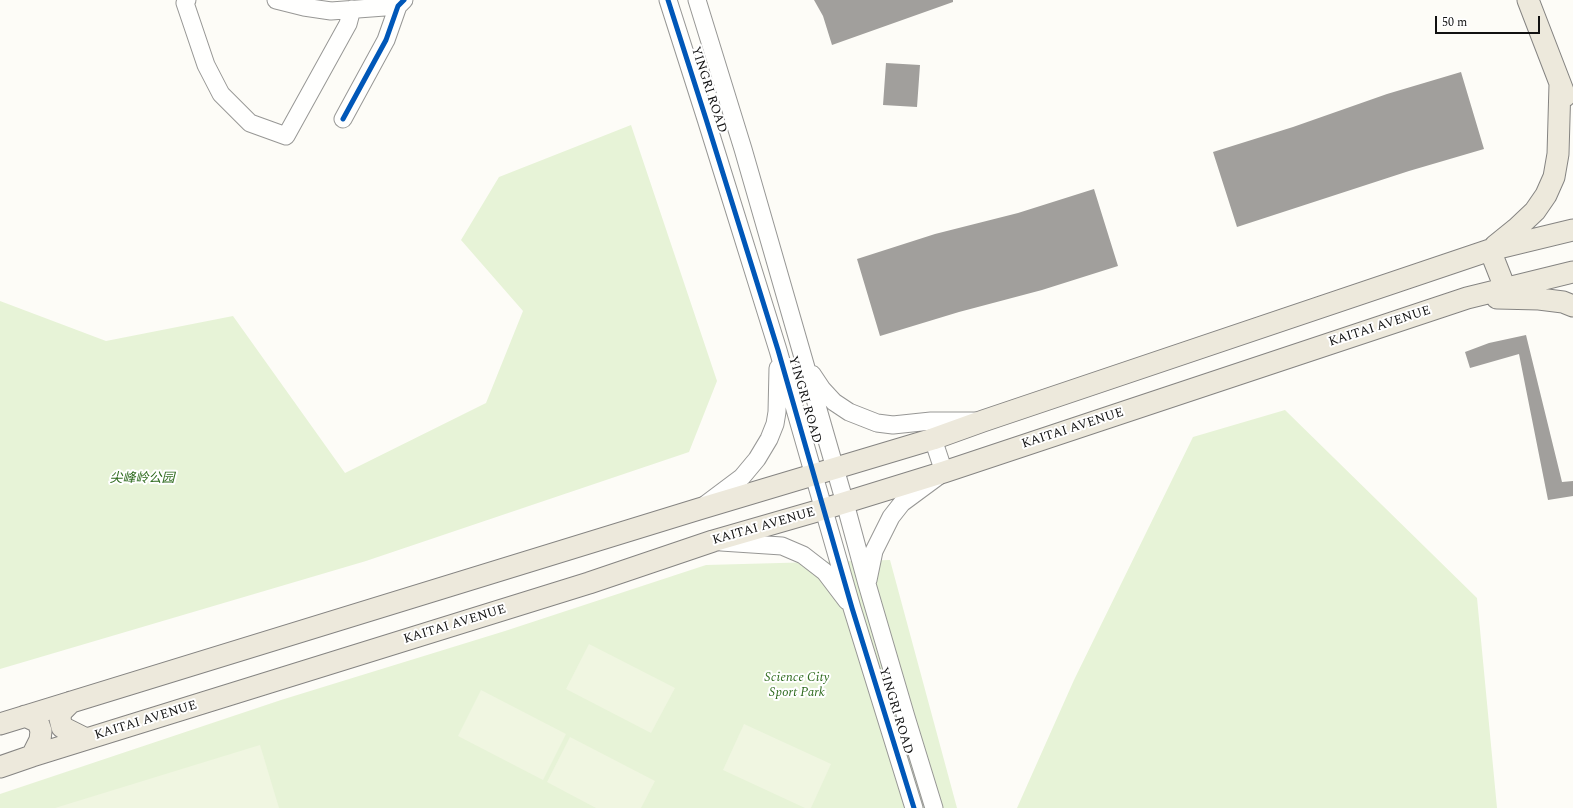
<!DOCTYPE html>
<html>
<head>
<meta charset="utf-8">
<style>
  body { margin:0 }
  #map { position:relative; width:1573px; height:808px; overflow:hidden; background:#fdfcf7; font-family:Spectral,serif }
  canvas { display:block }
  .scale { position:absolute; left:1435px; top:16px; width:105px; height:18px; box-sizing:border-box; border:2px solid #111; border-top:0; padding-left:5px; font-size:12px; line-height:14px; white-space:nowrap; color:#111; -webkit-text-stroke:3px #fff; paint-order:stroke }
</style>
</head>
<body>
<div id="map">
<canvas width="1573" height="808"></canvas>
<div class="scale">50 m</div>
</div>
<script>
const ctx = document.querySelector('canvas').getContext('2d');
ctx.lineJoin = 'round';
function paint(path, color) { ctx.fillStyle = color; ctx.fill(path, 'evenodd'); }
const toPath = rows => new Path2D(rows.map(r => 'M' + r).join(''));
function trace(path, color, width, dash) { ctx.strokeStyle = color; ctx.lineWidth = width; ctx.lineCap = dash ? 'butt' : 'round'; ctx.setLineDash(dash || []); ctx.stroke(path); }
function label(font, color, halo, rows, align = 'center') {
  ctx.font = font + ' Spectral,"Noto Sans SC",serif'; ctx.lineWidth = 4; ctx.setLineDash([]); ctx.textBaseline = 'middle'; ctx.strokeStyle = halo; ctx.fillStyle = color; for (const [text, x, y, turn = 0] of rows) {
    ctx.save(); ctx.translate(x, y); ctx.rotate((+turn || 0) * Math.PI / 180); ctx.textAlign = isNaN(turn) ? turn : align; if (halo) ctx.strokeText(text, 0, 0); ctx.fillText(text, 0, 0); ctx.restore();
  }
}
const green = toPath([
  [631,125,717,381,689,452,366,561,0,669,0,301,106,341,233,316,345,473,486,403,523,311,461,240,499,177],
  [1285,410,1477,598,1497,808,1017,808,1074,680,1193,437],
  [890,560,957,808,0,808,0,794,281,700,505,631,706,565]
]);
const pitch = toPath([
  [589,644,675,688,651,733,566,689],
  [481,690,566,734,543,780,458,736],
  [744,724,831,764,811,808,805,808,723,770],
  [570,737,655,781,641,808,596,808,547,782],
  [260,745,279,808,55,808]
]);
const building = toPath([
  [814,0,953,0,953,2,832,45,823,16],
  [886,63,920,65,917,107,883,105],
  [1461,72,1484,149,1409,171,1237,227,1213,152,1293,127,1387,94],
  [1094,189,1118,266,1042,290,959,312,880,336,857,259,935,234,1018,213],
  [1526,335,1562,482,1573,481,1573,496,1548,500,1519,354,1470,368,1465,352,1489,343]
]);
const minor = toPath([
  [187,0,185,3,206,65,221,94,250,123,286,136,348,24,352,9],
  [276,0,304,7,331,11,398,6],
  [668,0,706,119,778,350,852,608,914,808],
  [697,0,743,149,845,503,867,584,906,717,934,808],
  [343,119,386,40,398,6,404,0],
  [812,374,822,389,834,402,849,412,877,423,893,425,931,421,975,421],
  [706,504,742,477,757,459,769,439,775,424,777,412,778,368],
  [721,542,782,546,803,555,825,572,847,601],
  [868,580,874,551,891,517,902,503,944,472,933,439]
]);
const major = toPath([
  [1528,0,1565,96],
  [1495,246,1516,229,1535,211,1546,195,1554,177,1558,154,1560,84],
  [1490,250,1505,288],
  [1497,298,1539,299,1563,302,1573,306],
  [71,702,61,712,60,719,62,727,86,739],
  [25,716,38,722,41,731,40,740,32,756],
  [0,724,699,509,933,439,983,421,1490,250,1573,230],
  [0,767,32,756,589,583,713,541,824,509,944,472,1467,298,1573,272]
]);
const cycleway = toPath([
  [668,0,706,119,778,350,852,608,914,808],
  [343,119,386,40,398,6,404,0]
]);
const streetNames = [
  ["YINGRI ROAD",708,90,72],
  ["KAITAI AVENUE",1380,327,-18],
  ["YINGRI ROAD",804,400,74],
  ["KAITAI AVENUE",1073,429,-18],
  ["KAITAI AVENUE",764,527,-16],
  ["KAITAI AVENUE",455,625,-17],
  ["YINGRI ROAD",895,711,73],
  ["KAITAI AVENUE",146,721,-17]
];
const parkNames = [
  ["尖峰岭公园",142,479],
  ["Science City",797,678],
  ["Sport Park",797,693]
];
paint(green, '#e7f3d7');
paint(pitch, '#f0f6e1');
paint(building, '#a19f9c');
trace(minor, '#979795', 19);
trace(major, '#858482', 23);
trace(minor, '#fffffe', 17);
trace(major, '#ede9dc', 21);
trace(cycleway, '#0057b8', 5);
label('13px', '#111', '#fff', streetNames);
label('italic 13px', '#2f6b1f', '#fff', parkNames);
</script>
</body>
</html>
